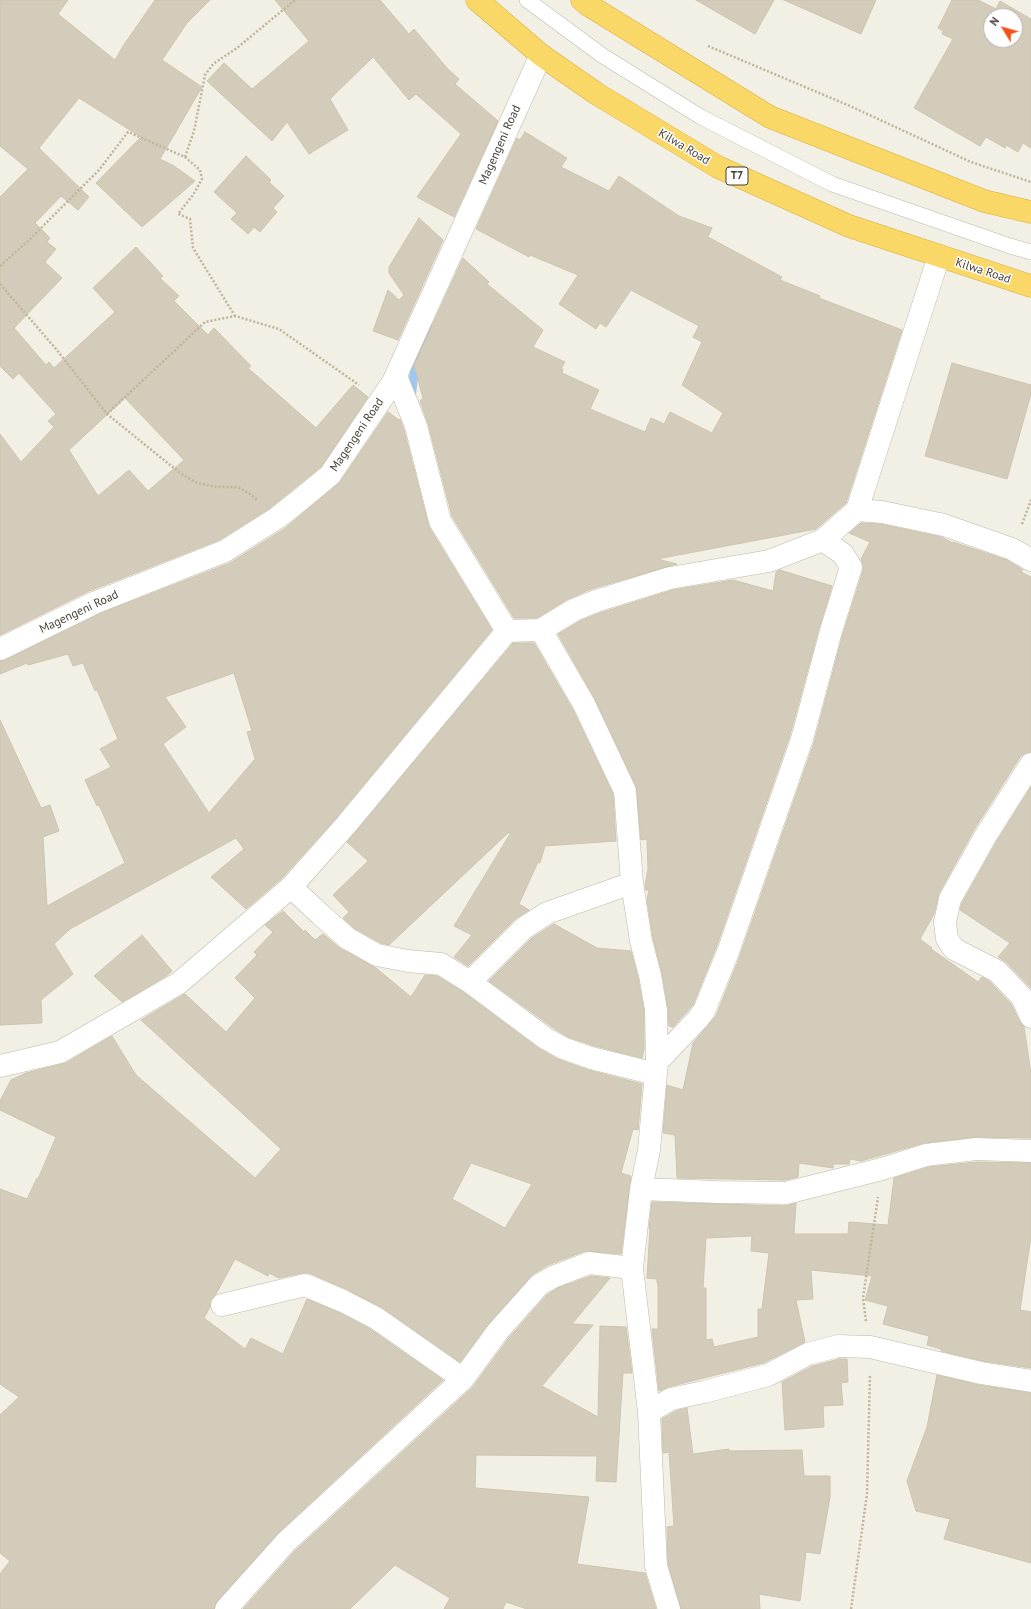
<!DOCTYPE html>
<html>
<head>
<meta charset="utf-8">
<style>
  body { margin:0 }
  #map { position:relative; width:1031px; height:1609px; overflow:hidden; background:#f2efe5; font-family:"PT Sans",sans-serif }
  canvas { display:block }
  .north { position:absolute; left:983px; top:8px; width:40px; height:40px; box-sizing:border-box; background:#fff; border:1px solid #b4b2ae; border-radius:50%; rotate:307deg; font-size:11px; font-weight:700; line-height:16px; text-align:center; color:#443f35 }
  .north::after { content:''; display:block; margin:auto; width:14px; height:18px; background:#f3511a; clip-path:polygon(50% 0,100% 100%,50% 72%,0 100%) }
</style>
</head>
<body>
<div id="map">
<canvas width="1031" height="1609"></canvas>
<div class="north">N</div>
</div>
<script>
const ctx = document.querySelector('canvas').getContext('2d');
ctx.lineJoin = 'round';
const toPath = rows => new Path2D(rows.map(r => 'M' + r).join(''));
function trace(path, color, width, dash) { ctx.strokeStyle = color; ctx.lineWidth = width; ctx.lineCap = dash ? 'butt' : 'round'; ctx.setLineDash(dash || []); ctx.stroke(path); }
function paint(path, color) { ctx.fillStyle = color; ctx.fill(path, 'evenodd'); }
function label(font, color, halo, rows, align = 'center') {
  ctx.font = font + ' "PT Sans",sans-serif'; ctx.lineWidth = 3; ctx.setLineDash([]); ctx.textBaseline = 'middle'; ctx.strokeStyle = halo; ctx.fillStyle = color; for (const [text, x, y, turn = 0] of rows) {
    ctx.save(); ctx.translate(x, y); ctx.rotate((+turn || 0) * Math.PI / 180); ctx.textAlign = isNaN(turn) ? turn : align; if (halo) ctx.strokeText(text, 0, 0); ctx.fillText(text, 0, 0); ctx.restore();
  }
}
const stream = toPath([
  [411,398,415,366,428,328]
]);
const building = toPath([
  [0,0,68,0,58,14,115,60,123,46,155,0,210,0,187,23,162,60,202,87,160,159,174,166,195,181,142,227,96,183,141,137,79,98,39,148,89,197,78,210,61,196,35,223,50,238,47,242,56,249,45,262,62,278,14,328,46,365,49,362,54,368,115,312,93,288,136,247,163,276,160,278,179,296,174,301,208,335,214,328,251,366,248,368,316,428,353,385,368,397,321,467,270,508,219,540,89,591,0,635,0,434,21,462,54,427,48,421,56,414,19,373,13,379,0,366,0,197,28,169,0,146,0,0],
  [125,398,184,460,148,491,129,470,98,496,69,450,125,398],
  [275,0,380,0,409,34,414,29,447,68,459,79,455,84,498,121,454,217,417,197,461,134,416,94,409,100,373,57,330,99,348,130,309,154,287,122,272,141,207,81,224,63,252,89,309,41,275,0],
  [696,0,774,0,755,34,696,0],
  [784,0,876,0,861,34,784,0],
  [952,0,978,0,996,9,1000,1,1031,19,1031,148,1023,143,1018,152,1006,145,1005,148,986,137,980,146,914,108,953,39,942,34,943,31,938,28,952,0],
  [991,16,1015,16,1015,40,991,40,991,16],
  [525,132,567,158,561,167,609,191,619,176,679,216,712,228,708,237,782,277,780,280,820,296,819,298,902,330,846,503,816,529,657,559,677,564,591,589,568,599,537,618,514,618,452,516,428,423,420,401,423,398,414,365,463,258,489,282,487,284,543,330,533,347,565,362,561,369,563,369,562,373,599,390,590,409,645,432,651,418,664,424,670,412,712,433,723,413,682,385,702,342,693,337,699,326,631,290,606,327,600,323,596,329,559,304,578,275,530,255,529,257,476,229,517,138,520,140,525,132],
  [246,156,271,180,269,182,284,196,273,208,277,212,260,232,254,227,248,234,231,219,237,213,214,192,246,156],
  [419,218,443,240,398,340,373,331,388,290,399,300,404,295,389,273,389,267,419,218],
  [952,363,1031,385,1031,394,1007,479,925,456,952,363],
  [388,412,399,420,400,419,404,430,429,527,492,630,337,817,282,878,246,909,211,877,244,849,236,838,70,929,54,944,73,974,41,1000,42,1023,0,1025,0,720,41,808,50,805,59,831,43,837,47,906,125,863,99,805,97,806,85,780,111,767,100,749,118,739,97,690,95,691,83,663,73,666,68,654,28,665,27,663,0,674,0,661,5,660,99,614,230,563,284,529,340,482,388,412],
  [234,673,252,731,247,732,255,759,209,813,163,744,186,727,165,697,234,673],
  [861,523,880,524,941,537,953,543,953,542,1007,560,1023,570,1021,572,1031,577,1031,752,1025,753,1020,757,975,828,939,893,934,914,920,939,932,948,931,949,978,982,982,977,989,981,1011,1004,1020,1022,1024,1027,1031,1074,1031,1138,976,1137,924,1143,861,1161,850,1159,849,1164,833,1164,833,1168,799,1163,798,1177,785,1180,677,1178,675,1135,663,1133,667,1085,683,1090,693,1043,716,1016,740,956,814,743,843,634,863,571,863,565,861,559,870,542,849,533,861,523],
  [780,570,832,586,819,628,790,735,716,948,693,1005,673,1027,669,1026,668,1008,662,973,653,938,647,900,649,890,646,890,645,886,648,869,647,839,641,840,636,786,595,699,558,634,580,621,600,613,673,590,733,580,773,591,776,572,780,570],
  [513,643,534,643,573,710,613,794,616,841,545,846,540,863,538,862,519,904,529,910,515,919,468,966,454,957,472,935,454,926,510,834,509,832,389,945,381,943,354,928,343,918,349,912,333,895,368,861,347,842,513,643],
  [1031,787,1031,988,1006,962,998,957,1010,943,960,910,962,903,997,841,1031,787],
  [283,911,304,932,305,930,315,940,323,934,341,949,376,968,411,997,425,975,437,976,463,992,538,1048,557,1059,588,1070,642,1084,638,1130,633,1129,621,1173,631,1176,621,1254,585,1251,548,1265,533,1274,489,1323,460,1362,383,1308,348,1290,309,1273,302,1273,279,1278,269,1273,268,1276,235,1259,216,1294,210,1301,210,1307,204,1318,245,1349,251,1338,283,1354,307,1299,338,1312,370,1329,443,1380,278,1533,217,1601,214,1609,0,1609,0,1574,10,1561,0,1553,0,1415,19,1397,0,1384,0,1189,27,1199,37,1178,38,1179,56,1137,0,1110,0,1101,11,1080,26,1073,66,1063,112,1036,136,1075,255,1178,281,1149,141,1020,185,994,226,1032,255,998,235,978,257,955,254,952,273,932,265,925,283,911],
  [471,1163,532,1184,505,1228,452,1199,471,1163],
  [554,924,597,948,631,951,638,978,644,1011,644,1049,642,1058,595,1046,568,1037,552,1027,489,981,532,938,554,924],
  [142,935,172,971,166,976,122,1002,94,976,142,935],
  [977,1162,1031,1163,1031,1236,1020,1310,1031,1312,1031,1368,983,1361,941,1351,941,1349,927,1345,929,1336,883,1324,888,1306,865,1300,872,1276,811,1270,813,1299,796,1300,805,1342,763,1363,668,1387,659,1391,652,1329,658,1329,658,1283,657,1283,657,1279,647,1278,650,1228,649,1229,652,1202,786,1206,796,1203,794,1234,848,1234,849,1222,888,1225,894,1178,929,1167,977,1162],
  [752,1236,751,1251,769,1253,762,1309,758,1309,758,1337,714,1347,712,1339,706,1340,706,1288,703,1288,706,1238,752,1236],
  [591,1276,610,1278,572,1324,593,1325,542,1386,598,1417,600,1326,626,1327,632,1373,623,1373,616,1482,596,1481,597,1456,476,1455,475,1488,589,1497,577,1564,645,1573,656,1609,527,1609,506,1602,503,1609,444,1609,450,1598,395,1565,350,1609,243,1609,295,1551,472,1388,508,1339,547,1295,558,1288,591,1276],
  [839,1359,847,1359,848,1382,841,1383,843,1405,823,1406,824,1427,785,1430,782,1382,813,1366,839,1359],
  [937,1375,979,1385,1031,1393,1031,1563,944,1539,950,1519,916,1511,907,1481,927,1427,937,1375],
  [687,1408,693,1454,729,1449,729,1451,802,1450,804,1476,830,1476,830,1497,820,1554,806,1552,800,1601,759,1594,760,1609,681,1609,668,1564,667,1527,674,1526,669,1452,663,1453,662,1419,676,1411,687,1408]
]);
const path = toPath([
  [708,46,850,106,971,162,1031,182],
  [185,157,200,170,202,179,193,195,178,214,190,219,193,248,235,316],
  [0,266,28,241,99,170,128,132,185,157,194,131,205,75,213,64,237,48,295,0],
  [0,284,56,349,107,414,180,473,197,483,217,487,238,487,250,494,257,500],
  [107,414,205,322,235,316,279,329,359,385],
  [1022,524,1031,500],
  [866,1321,863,1298,878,1197],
  [851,1609,867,1494,870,1374]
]);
const lane = toPath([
  [527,0,603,56,701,117,832,184,1010,246,1031,252]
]);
const street = toPath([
  [396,376,416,426,440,521,507,631,541,630,584,704,625,791,632,883,641,941,650,975,656,1010,657,1062,649,1150,641,1189,632,1268,649,1412,656,1566,669,1609],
  [857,510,882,512,944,525,1012,549,1031,560],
  [541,630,574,610,596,601,670,578,769,561,823,540,857,510,939,256],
  [0,649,94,603,225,551,277,518,300,500,330,475,393,382,541,55],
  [1031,764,986,835,950,899,945,922,947,939,954,949,997,971,1022,997,1031,1017],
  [291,887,321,915,347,938,377,955,408,961,441,964,470,982,545,1038,563,1048,591,1058,656,1074],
  [470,982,524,928,547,913,632,883],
  [657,1062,697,1020,704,1011,728,952,802,739,831,631,851,567,843,554,823,540],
  [0,1066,60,1052,179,983,291,887,346,825,507,631],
  [641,1189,717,1192,786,1193,882,1169,926,1155,976,1149,1031,1151],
  [222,1305,305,1285,343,1301,376,1318,463,1379],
  [649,1412,671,1399,704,1392,768,1375,808,1354,838,1346,870,1347,981,1373,1031,1381],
  [226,1609,286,1542,463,1379,498,1331,539,1285,553,1277,589,1263,632,1268]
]);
const highway = toPath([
  [477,0,541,55,597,94,718,167,849,226,1031,286],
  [582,0,588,5,770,117,984,201,1031,212]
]);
const shields = [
  [737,176,22]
];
const shieldNames = [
  ["T7",737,176]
];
const streetNames = [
  ["Magengeni Road",500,145,-66],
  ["Kilwa Road",684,147,31],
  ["Kilwa Road",983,271,18],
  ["Magengeni Road",357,435,-56],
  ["Magengeni Road",79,612,-25]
];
trace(stream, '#a2c7ee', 9);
paint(building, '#d3ccba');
trace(building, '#cdc4ae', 1);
trace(lane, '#bdb8a8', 16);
trace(street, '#bdb8a8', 23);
trace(highway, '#d8ad38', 23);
trace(path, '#beb599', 2.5, [2, 2]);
trace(lane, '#fff', 15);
trace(street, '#fff', 22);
trace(highway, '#f9d868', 22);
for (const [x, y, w] of shields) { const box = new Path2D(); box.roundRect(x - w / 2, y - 9, w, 18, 3); ctx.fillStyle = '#fff'; ctx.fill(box); trace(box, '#443f35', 1); }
label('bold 11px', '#443f35', null, shieldNames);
label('12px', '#443f35', '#fff', streetNames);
</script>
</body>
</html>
